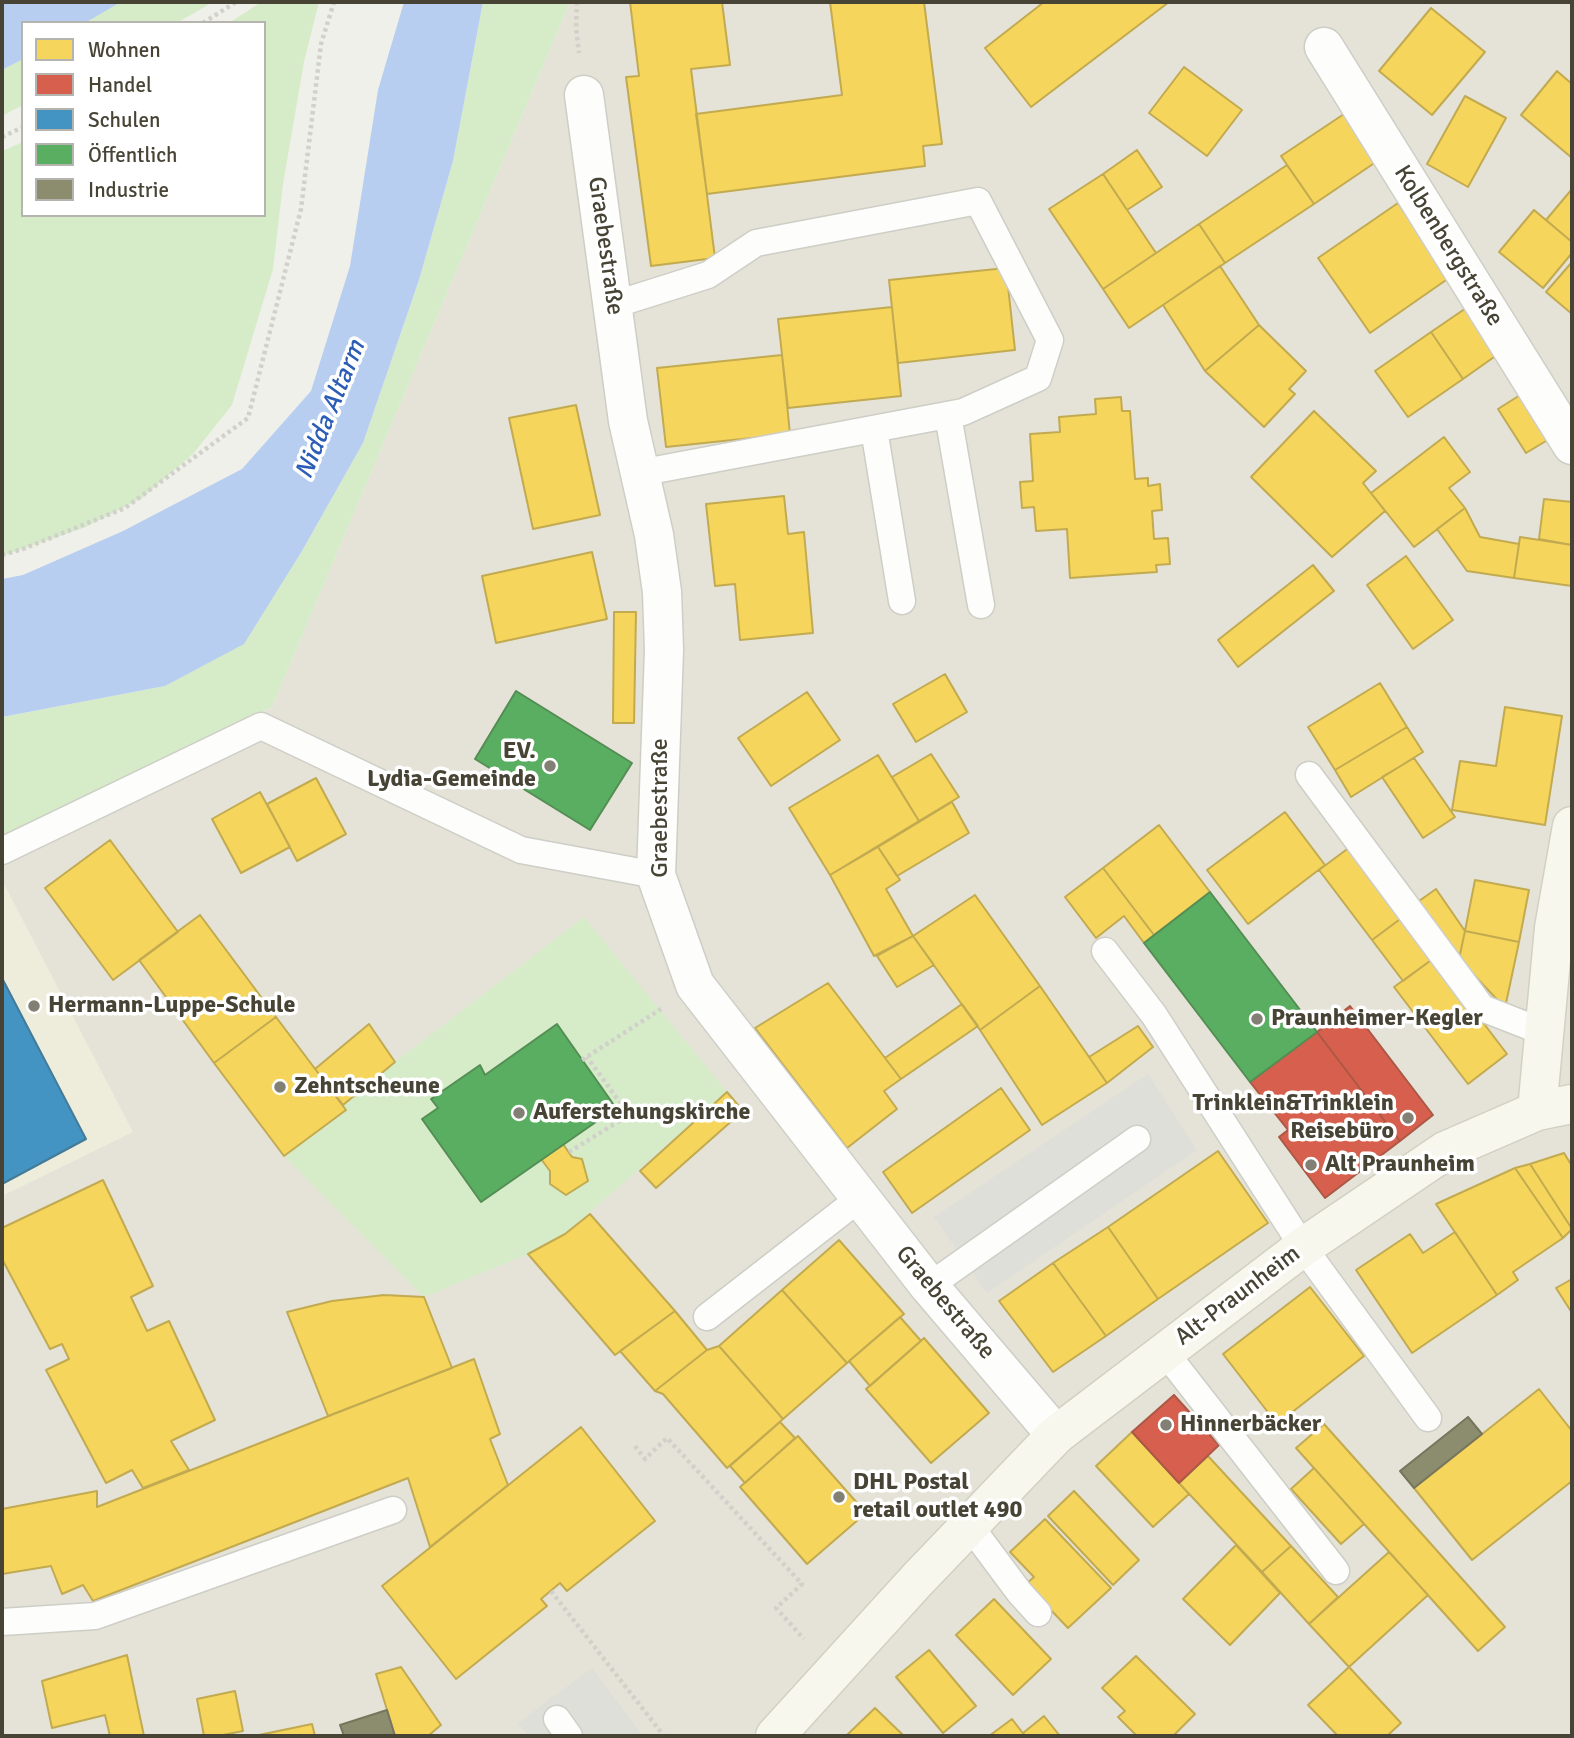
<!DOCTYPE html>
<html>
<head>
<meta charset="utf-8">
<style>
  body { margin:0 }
  #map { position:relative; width:1574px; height:1738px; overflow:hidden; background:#f0f0ea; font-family:Signika,sans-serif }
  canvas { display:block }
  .frame { position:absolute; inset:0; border:4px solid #474435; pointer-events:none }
  .legend { position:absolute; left:21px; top:21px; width:245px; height:196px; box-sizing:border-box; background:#fff; border:2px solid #b5b4ae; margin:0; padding:9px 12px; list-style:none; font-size:21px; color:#474435 }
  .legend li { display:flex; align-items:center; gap:14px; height:35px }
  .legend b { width:35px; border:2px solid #b5b4ae }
</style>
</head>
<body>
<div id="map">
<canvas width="1574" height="1738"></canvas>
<div class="frame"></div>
<ul class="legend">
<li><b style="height:19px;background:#f6d55c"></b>Wohnen</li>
<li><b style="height:19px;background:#d6604d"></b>Handel</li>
<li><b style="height:19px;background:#4393c3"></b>Schulen</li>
<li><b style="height:19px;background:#5aae61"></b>Öffentlich</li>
<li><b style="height:19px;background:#8c8c6e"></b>Industrie</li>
</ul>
</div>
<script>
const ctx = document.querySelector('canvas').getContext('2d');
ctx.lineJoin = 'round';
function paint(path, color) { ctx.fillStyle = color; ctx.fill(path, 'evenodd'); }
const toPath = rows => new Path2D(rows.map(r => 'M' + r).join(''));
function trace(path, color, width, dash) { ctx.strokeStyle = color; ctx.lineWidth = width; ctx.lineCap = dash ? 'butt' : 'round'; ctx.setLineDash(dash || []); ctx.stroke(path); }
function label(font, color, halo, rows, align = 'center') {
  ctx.font = font + ' Signika,sans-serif'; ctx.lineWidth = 7; ctx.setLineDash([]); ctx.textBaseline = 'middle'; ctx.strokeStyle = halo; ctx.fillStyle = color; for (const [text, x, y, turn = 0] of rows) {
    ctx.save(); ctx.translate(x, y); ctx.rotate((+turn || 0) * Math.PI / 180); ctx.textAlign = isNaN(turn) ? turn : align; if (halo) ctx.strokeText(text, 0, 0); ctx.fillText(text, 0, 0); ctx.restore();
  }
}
const residential = toPath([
  [570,2,1572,2,1572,1736,2,1736,2,845,272,707]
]);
const education = toPath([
  [2,880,133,1132,2,1196]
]);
const green = toPath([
  [121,2,213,2,177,23,85,23],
  [261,2,319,2,304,62,283,184,273,269,232,405,193,454,142,498,86,527,2,556,2,151,23,142,23,215,264,215,264,23,229,23],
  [483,2,570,2,272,707,2,838,2,717,165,686,244,643,302,551,363,443,419,280,453,161],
  [23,59,23,105,2,116,2,70],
  [584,917,727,1092,565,1234,528,1254,424,1297,284,1156,346,1110,343,1105,395,1062]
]);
const parking = toPath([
  [1148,1074,1197,1150,987,1293,934,1217],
  [592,1668,643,1736,528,1736,518,1723]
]);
const water = toPath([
  [2,2,121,2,85,23,23,23,23,59,2,70],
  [404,2,483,2,453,161,419,280,363,443,302,551,244,644,165,686,2,717,2,579,23,575,123,531,242,469,311,391,350,266,378,90]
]);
const homes = toPath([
  [630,2,722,2,730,65,691,69,715,258,651,266,626,77,639,76,630,2],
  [830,2,924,2,942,144,923,146,925,166,707,194,696,114,842,95,830,2],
  [1044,2,1169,2,1031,107,985,48,1044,2],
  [1431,8,1485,52,1432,115,1379,71,1431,8],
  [1184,67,1242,110,1207,156,1149,113,1184,67],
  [1557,71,1572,84,1572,158,1521,115,1557,71],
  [1465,96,1506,118,1468,187,1427,164,1465,96],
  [1344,114,1376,162,1314,204,1281,156,1344,114],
  [1137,150,1162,187,1127,210,1103,174,1137,150],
  [1287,165,1314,204,1225,263,1199,224,1287,165],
  [1103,174,1156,253,1103,289,1049,209,1103,174],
  [1572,189,1572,242,1546,220,1572,189],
  [1398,203,1449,278,1370,333,1318,258,1398,203],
  [1534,210,1572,242,1572,253,1543,288,1499,252,1534,210],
  [1199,224,1225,263,1129,328,1103,289,1199,224],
  [1572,262,1572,314,1546,292,1572,262],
  [1220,266,1259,325,1205,371,1163,305,1220,266],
  [1006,268,1015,350,898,363,889,280,1006,268],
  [1472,304,1504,350,1463,379,1431,332,1472,304],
  [892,307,901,396,788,408,778,319,892,307],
  [1259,325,1306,371,1289,389,1295,394,1264,427,1205,371,1259,325],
  [1431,332,1463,379,1408,417,1375,371,1431,332],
  [782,355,790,434,666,447,657,368,782,355],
  [1528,390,1556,435,1526,453,1498,409,1528,390],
  [1121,397,1122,411,1130,411,1135,479,1148,478,1148,486,1160,484,1162,510,1152,511,1154,539,1168,538,1170,564,1156,565,1157,572,1070,578,1067,529,1036,531,1034,507,1022,508,1020,482,1033,481,1030,434,1060,432,1059,417,1096,414,1095,399,1121,397],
  [576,405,600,515,533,529,509,418,576,405],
  [1314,411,1376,471,1363,483,1385,511,1332,557,1251,477,1314,411],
  [1444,437,1470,472,1449,488,1465,508,1414,547,1371,493,1444,437],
  [784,496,788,534,804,532,813,633,740,640,735,584,715,586,706,504,784,496],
  [1544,499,1572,502,1572,545,1539,539,1544,499],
  [1465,508,1480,537,1519,544,1514,578,1467,571,1437,529,1465,508],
  [1520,537,1572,545,1572,586,1514,578,1520,537],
  [592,552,607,619,496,643,482,576,592,552],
  [1406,556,1453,620,1413,649,1367,585,1406,556],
  [1313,565,1334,591,1238,667,1218,640,1313,565],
  [614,612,636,612,634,723,613,723,614,612],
  [945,674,967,712,916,742,893,704,945,674],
  [1380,683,1407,727,1335,770,1308,727,1380,683],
  [807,692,840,740,771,786,738,738,807,692],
  [1505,707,1562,716,1545,825,1452,810,1460,761,1496,766,1505,707],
  [1407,727,1423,752,1351,797,1335,770,1407,727],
  [931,754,959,797,919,821,892,777,931,754],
  [878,755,919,821,830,875,789,808,878,755],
  [1414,758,1455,817,1423,838,1382,777,1414,758],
  [316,778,346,834,297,861,267,804,316,778],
  [260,792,290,847,241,873,212,819,260,792],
  [952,802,969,833,897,876,878,847,952,802],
  [1285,812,1325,865,1248,924,1207,870,1285,812],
  [1159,825,1210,892,1154,935,1103,868,1159,825],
  [110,840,178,932,113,980,45,888,110,840],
  [878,847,900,880,886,889,913,936,874,956,830,875,878,847],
  [1350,847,1403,917,1372,940,1319,870,1350,847],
  [1103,868,1154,935,1144,943,1124,916,1096,938,1065,897,1103,868],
  [1475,880,1529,890,1519,942,1465,931,1475,880],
  [1436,889,1465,931,1459,959,1419,901,1436,889],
  [975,895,1040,986,980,1030,913,936,975,895],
  [200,915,276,1017,214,1063,139,960,200,915],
  [1403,917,1434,958,1403,981,1372,940,1403,917],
  [1465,931,1519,942,1505,1008,1459,959,1465,931],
  [913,936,934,965,897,987,877,956,913,936],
  [1434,958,1507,1054,1468,1084,1394,987,1434,958],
  [828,983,901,1079,884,1091,897,1109,847,1148,755,1028,828,983],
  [1040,986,1107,1083,1042,1125,980,1030,1040,986],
  [962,1004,978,1026,901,1079,885,1058,962,1004],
  [276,1017,346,1110,284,1156,214,1063,276,1017],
  [369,1024,395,1062,343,1105,315,1069,369,1024],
  [1138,1026,1153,1047,1107,1083,1089,1057,1138,1026],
  [1001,1088,1030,1130,912,1213,883,1172,1001,1088],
  [727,1092,743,1111,656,1188,640,1171,727,1092],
  [563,1144,572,1157,582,1159,588,1181,566,1195,550,1184,550,1171,541,1159,563,1144],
  [1218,1151,1268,1223,1158,1299,1108,1227,1218,1151],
  [1564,1153,1572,1166,1572,1229,1530,1164,1564,1153],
  [1530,1164,1572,1229,1563,1238,1515,1168,1530,1164],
  [1515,1168,1563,1238,1513,1272,1518,1280,1497,1295,1436,1204,1515,1168],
  [103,1180,153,1286,131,1297,147,1331,169,1321,215,1420,171,1441,189,1470,143,1488,132,1470,106,1483,46,1370,69,1359,62,1344,50,1349,2,1259,2,1228,103,1180],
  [590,1214,675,1311,615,1355,528,1254,565,1234,590,1214],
  [1108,1227,1158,1299,1106,1336,1053,1263,1108,1227],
  [1455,1232,1497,1295,1412,1353,1356,1270,1410,1234,1423,1253,1455,1232],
  [839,1240,904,1314,847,1363,782,1290,839,1240],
  [1053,1263,1106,1336,1053,1372,999,1301,1053,1263],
  [1572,1279,1572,1313,1556,1288,1572,1279],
  [1310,1287,1364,1356,1277,1424,1223,1354,1310,1287],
  [782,1290,847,1363,783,1419,719,1346,782,1290],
  [384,1295,424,1297,452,1368,328,1416,287,1312,332,1301,384,1295],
  [675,1311,707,1350,655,1391,620,1351,675,1311],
  [900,1317,921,1341,870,1386,849,1361,900,1317],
  [924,1338,989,1413,931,1463,866,1389,924,1338],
  [719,1346,783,1419,727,1468,663,1394,655,1391,707,1350,719,1346],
  [474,1359,500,1434,490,1439,508,1485,430,1547,408,1478,93,1601,83,1585,62,1594,51,1566,2,1574,2,1509,97,1491,97,1507,474,1359],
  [1539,1389,1572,1431,1572,1481,1472,1560,1414,1488,1539,1389],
  [780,1422,795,1438,745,1483,730,1466,780,1422],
  [1324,1424,1505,1627,1478,1651,1296,1448,1324,1424],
  [581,1427,655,1521,567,1591,560,1583,541,1599,547,1606,456,1679,382,1586,581,1427],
  [1132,1432,1189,1494,1153,1527,1096,1466,1132,1432],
  [798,1436,866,1513,807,1564,740,1487,798,1436],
  [1208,1456,1291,1546,1262,1572,1179,1483,1208,1456],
  [1314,1468,1364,1524,1341,1544,1291,1489,1314,1468],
  [1074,1491,1139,1560,1113,1585,1048,1516,1074,1491],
  [1045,1519,1111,1588,1068,1628,1026,1584,1034,1577,1010,1552,1045,1519],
  [1236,1545,1280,1593,1230,1645,1183,1599,1236,1545],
  [1291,1546,1338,1597,1309,1624,1262,1572,1291,1546],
  [1389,1552,1428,1595,1349,1667,1309,1624,1389,1552],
  [994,1599,1051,1659,1013,1695,956,1635,994,1599],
  [929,1650,976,1706,943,1733,896,1677,929,1650],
  [127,1655,144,1736,110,1736,105,1715,52,1728,42,1681,127,1655],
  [1136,1656,1195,1714,1173,1736,1137,1736,1118,1717,1125,1711,1102,1688,1136,1656],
  [401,1667,441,1725,428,1736,395,1736,376,1674,401,1667],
  [1349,1667,1401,1723,1387,1736,1338,1736,1308,1705,1349,1667],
  [235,1691,243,1731,218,1736,204,1736,197,1699,235,1691],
  [875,1708,904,1736,846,1736,848,1734,875,1708],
  [1044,1716,1060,1736,1025,1736,1023,1733,1044,1716],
  [1012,1719,1025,1736,989,1736,1012,1719],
  [312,1724,315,1736,254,1736,312,1724]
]);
const shops = toPath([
  [1350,1006,1433,1115,1400,1141,1317,1032,1350,1006],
  [1317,1032,1400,1141,1325,1198,1279,1137,1288,1130,1250,1082,1317,1032],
  [1174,1395,1219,1445,1179,1483,1132,1432,1174,1395]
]);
const schools = toPath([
  [2,978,86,1139,2,1184,2,978]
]);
const public = toPath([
  [516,691,632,763,590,830,475,759,516,691],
  [1210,892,1317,1032,1250,1082,1144,943,1210,892],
  [557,1024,616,1108,481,1202,422,1119,438,1108,431,1099,480,1065,485,1075,557,1024]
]);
const industry = toPath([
  [1468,1417,1482,1434,1414,1488,1400,1471,1468,1417],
  [387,1710,395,1736,344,1736,340,1725,387,1710]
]);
const path = toPath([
  [577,2,576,28,579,53],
  [203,23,236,2],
  [2,137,23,127],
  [2,555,23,549,125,508,248,418,301,209,321,44,334,2],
  [582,1060,661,1009],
  [569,1152,629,1115,587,1057],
  [635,1446,645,1459,667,1438,802,1584,776,1608,804,1639],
  [551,1591,664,1736]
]);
const lane = toPath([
  [613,305,708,275,756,243,978,201,1050,340,1038,378,963,412,639,473],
  [948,415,981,605],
  [874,429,902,601],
  [1309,775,1482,1008,1546,1033],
  [2,851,261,726,521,850,656,875],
  [1105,951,1154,1015,1303,1247,1428,1418],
  [929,1286,1137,1139],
  [707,1317,860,1198],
  [1164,1351,1336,1571],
  [970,1526,1019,1592,1038,1613],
  [2,1622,95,1616,393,1510],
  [557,1719,569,1736]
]);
const street = toPath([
  [1324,47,1572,445],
  [584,95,628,421,654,535,662,592,664,650,656,875,695,985,929,1286,1056,1435]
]);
const secondary = toPath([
  [1537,1111,1554,928,1572,826],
  [775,1736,917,1580,1056,1435,1303,1247,1445,1151,1537,1111,1572,1104]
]);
const markers = [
  [550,766,7,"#828074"],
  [34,1006,7,"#828074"],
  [1257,1019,7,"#828074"],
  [280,1087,7,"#828074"],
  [519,1113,7,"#828074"],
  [1408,1118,7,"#828074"],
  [1311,1165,7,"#828074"],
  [1166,1425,7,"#828074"],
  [839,1497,7,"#828074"]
];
const streetNames = [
  ["Graebestraße",605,246,82],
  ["Kolbenbergstraße",1448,246,58],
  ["Graebestraße",661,808,-90],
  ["Alt-Praunheim",1238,1296,-37],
  ["Graebestraße",945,1303,50]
];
const poiNames = [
  ["EV.",536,752,"right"],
  ["Lydia-Gemeinde",536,780,"right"],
  ["Hermann-Luppe-Schule",48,1006],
  ["Praunheimer-Kegler",1271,1019],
  ["Zehntscheune",294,1087],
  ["Trinklein&Trinklein",1394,1104,"right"],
  ["Reisebüro",1394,1132,"right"],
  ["Auferstehungskirche",533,1113],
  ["Alt Praunheim",1325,1165],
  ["Hinnerbäcker",1180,1425],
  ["DHL Postal",853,1483],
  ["retail outlet 490",853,1511]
];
const waterNames = [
  ["Nidda Altarm",331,410,-68]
];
paint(residential, '#e5e3d7');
paint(education, '#eeeddc');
paint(green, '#d6ecc9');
paint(parking, '#dfdfd9');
paint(water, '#b8cef0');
paint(homes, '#f6d55c');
trace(homes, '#c2aa50', 2);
paint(shops, '#d6604d');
trace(shops, '#ab5846', 2);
paint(schools, '#4393c3');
trace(schools, '#447b98', 2);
paint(public, '#5aae61');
trace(public, '#548e54', 2);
paint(industry, '#8c8c6e');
trace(industry, '#77765d', 2);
trace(lane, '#cecec7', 29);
trace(street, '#cecec7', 41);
trace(secondary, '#d1d1c2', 41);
trace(path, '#d1d0ca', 4.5, [3.5, 3.5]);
trace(lane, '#fdfdfc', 26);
trace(street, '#fdfdfc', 38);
trace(secondary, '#f7f7ee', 38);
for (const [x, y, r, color] of markers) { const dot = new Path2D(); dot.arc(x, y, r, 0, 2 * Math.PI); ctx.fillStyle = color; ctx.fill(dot); trace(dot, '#fff', 2.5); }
label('24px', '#474435', '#fff', streetNames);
label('bold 24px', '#474435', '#fff', poiNames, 'left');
label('italic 26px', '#2b5cb6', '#fff', waterNames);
</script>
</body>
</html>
